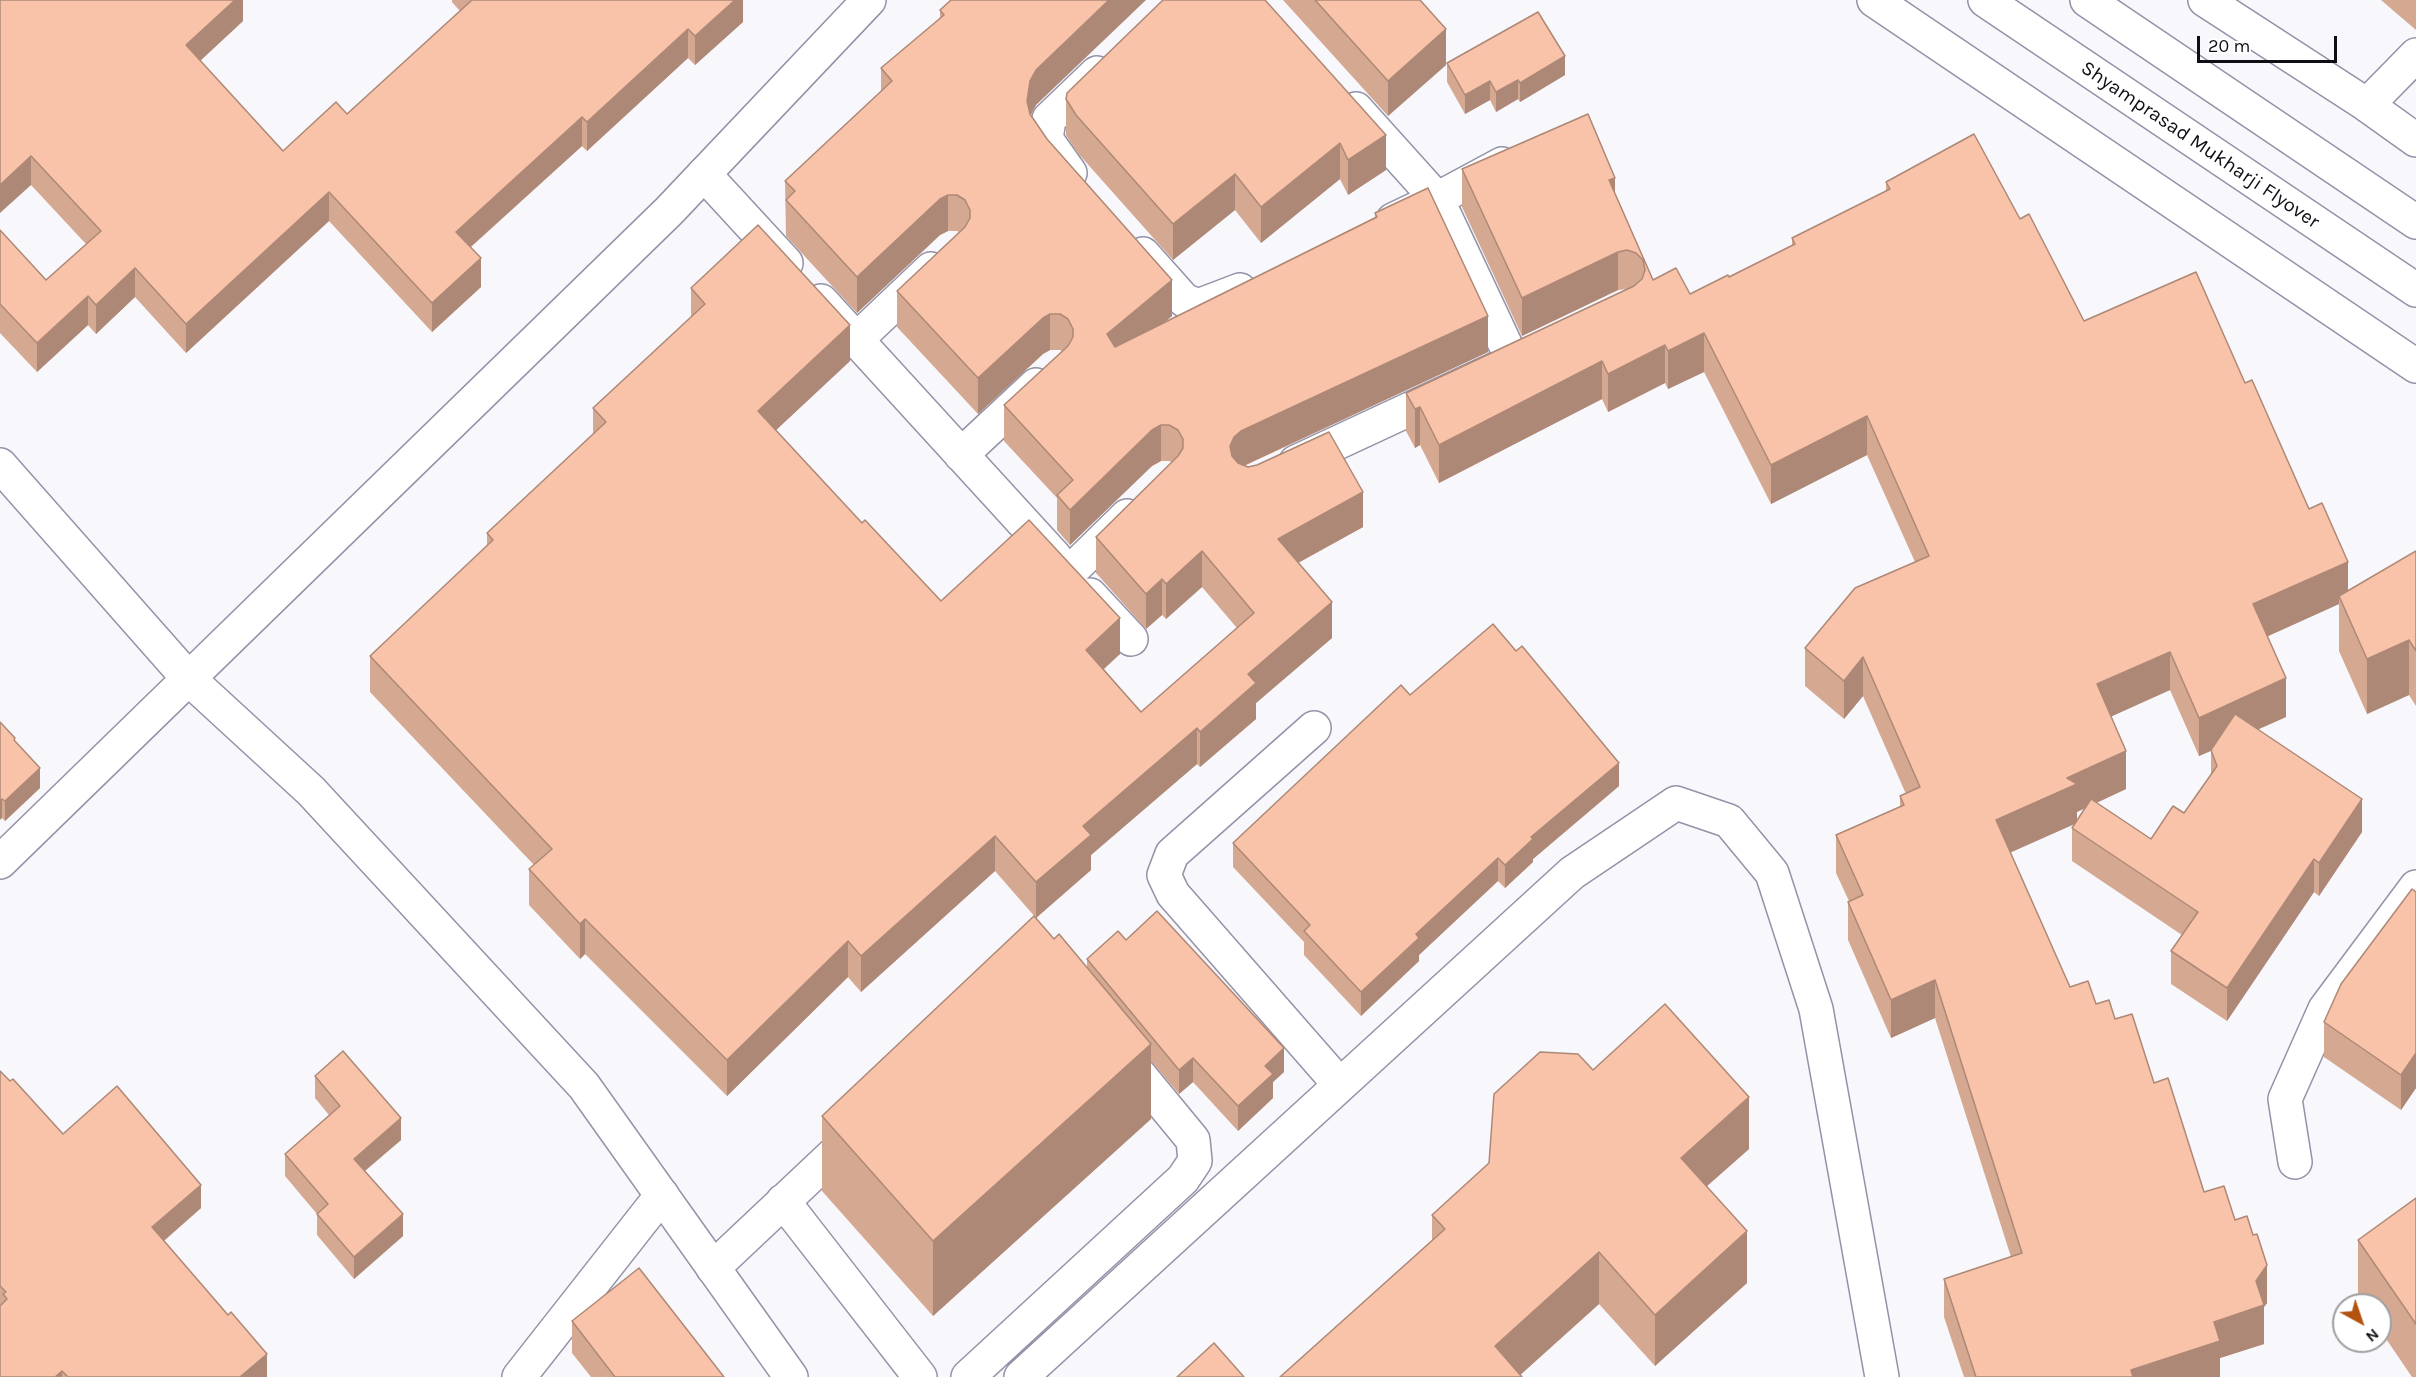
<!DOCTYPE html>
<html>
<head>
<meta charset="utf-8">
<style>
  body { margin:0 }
  #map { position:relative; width:2416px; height:1377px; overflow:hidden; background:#f7f7fc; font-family:Karla,sans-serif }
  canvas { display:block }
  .north { position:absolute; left:2332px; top:1293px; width:60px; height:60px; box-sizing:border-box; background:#fff; border:2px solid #9f9fa1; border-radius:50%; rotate:140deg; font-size:16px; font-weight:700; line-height:24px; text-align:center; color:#0e0e15 }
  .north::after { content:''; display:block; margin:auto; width:21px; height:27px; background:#b45310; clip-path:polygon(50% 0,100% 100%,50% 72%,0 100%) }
  .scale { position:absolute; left:2197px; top:36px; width:140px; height:27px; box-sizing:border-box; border:3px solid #0e0e15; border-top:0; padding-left:8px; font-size:18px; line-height:21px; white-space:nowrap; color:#0e0e15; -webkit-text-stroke:4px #fff; paint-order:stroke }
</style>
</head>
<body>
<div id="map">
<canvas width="2416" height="1377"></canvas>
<div class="north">N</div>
<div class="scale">20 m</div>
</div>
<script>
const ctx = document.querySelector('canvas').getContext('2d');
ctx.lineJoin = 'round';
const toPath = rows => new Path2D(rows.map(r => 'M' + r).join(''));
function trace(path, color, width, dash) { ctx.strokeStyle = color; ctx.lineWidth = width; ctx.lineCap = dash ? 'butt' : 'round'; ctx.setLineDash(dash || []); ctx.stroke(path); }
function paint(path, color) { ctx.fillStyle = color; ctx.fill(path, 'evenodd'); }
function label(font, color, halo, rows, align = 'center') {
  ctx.font = font + ' Karla,sans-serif'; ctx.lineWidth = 4.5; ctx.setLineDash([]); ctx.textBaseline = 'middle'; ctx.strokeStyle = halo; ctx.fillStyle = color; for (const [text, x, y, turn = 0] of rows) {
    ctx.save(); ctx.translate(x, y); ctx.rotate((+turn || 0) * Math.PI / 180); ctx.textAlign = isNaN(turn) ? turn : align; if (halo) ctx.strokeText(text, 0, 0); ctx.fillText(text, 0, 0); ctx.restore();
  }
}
const street = toPath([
  [2367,105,2416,55],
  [1356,109,1437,199,1393,220],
  [1070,173,1046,139,1049,119,1097,73],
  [704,174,786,263],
  [1143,254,1184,300,1198,306,1240,290],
  [821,301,1055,557],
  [856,340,931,269],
  [961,455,1036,385],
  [1296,462,1513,361,1437,199,1502,164],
  [1069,573,1127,516],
  [1090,595,1131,639],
  [1314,728,1172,854,1164,875,1173,894,1340,1085],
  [2295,1162,2285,1099,2325,1009,2416,887],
  [783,1201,920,1377],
  [713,1268,853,1136],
  [519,1377,662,1195],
  [968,1377,1183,1179,1195,1161,1193,1140,1123,1055],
  [1021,1377,1572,873,1676,803,1729,821,1772,873,1816,1009,1882,1377]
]);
const secondary = toPath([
  [1874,0,2416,366],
  [2205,0,2367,105,2416,140],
  [0,465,188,678,311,791,584,1086,791,1377],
  [0,862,669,211,869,0]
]);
const primary = toPath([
  [1985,0,2416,290],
  [2087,0,2416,222]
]);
const wall = toPath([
  [0,0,243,0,243,21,200,61,283,151,347,114,460,11,452,2,452,0,743,0,743,22,695,65,688,58,587,151,582,146,471,247,481,287,432,332,329,221,186,353,135,297,96,334,88,325,37,372,0,333,0,230,46,280,86,244,31,185],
  [1163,0,1386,170,1348,195,1340,179,1261,243,1235,210,1173,260,1076,151,1066,135,1066,99],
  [1283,0,1420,0,1446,65,1388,116],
  [2381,0,2416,0,2416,30],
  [940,10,1036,105,1031,115,1047,139,1172,316,1165,322,1375,217,1375,213,1488,352,1244,466,1363,527,1298,563,1332,638,1256,703,1256,719,1200,767,1197,764,1091,855,1091,870,1036,918,995,871,861,992,848,977,727,1096,585,954,580,959,529,905,529,869,534,865,370,692,370,656,487,547,487,533,593,434,593,408,691,317,691,288,850,361,776,430,862,523,941,601,1120,654,1104,669,1141,712,1237,628,1202,587,1166,619,1162,615,1146,629,1096,573,1096,537,1172,462,1169,461,1161,461,1152,466,1070,545,1057,530,1057,498,1004,441,1004,405,1062,351,1060,350,1050,350,1043,354,978,414,897,327,897,291,959,232,957,231,948,231,940,235,857,313,786,236,785,181,881,92,881,68,940,19],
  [1447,63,1565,75,1520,102,1518,99,1496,112,1490,100,1465,114,1447,82],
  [1462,169,1615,193,1653,280,1690,294,1729,277,1792,246,1792,238,1886,191,1886,182,2020,219,2084,321,2245,383,2309,509,2348,591,2416,551,2416,706,2409,695,2367,714,2339,651,2339,604,2267,636,2286,717,2258,729,2362,832,2319,896,2314,892,2227,1021,2171,984,2171,951,2182,935,2072,861,2072,828,2075,823,2010,852,2070,987,2096,1004,2115,1019,2154,1083,2204,1192,2235,1220,2267,1303,2264,1307,2264,1344,2220,1358,2220,1377,1964,1377,1944,1317,1944,1279,2011,1257,1935,1018,1891,1038,1848,940,1848,902,1849,901,1836,873,1836,835,1900,807,1900,796,1906,794,1863,696,1844,719,1805,686,1805,648,1915,562,1867,455,1771,504,1704,372,1668,389,1665,383,1608,412,1602,399,1439,483,1420,445,1415,448,1406,431,1406,393,1628,289,1618,290,1522,336,1462,207],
  [2170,690,2199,756,2211,751,2211,775,2184,813,2151,839,2096,803,2126,789,2111,716],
  [2086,807,2077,821,2077,812],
  [1410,695,1619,786,1533,859,1533,862,1505,888,1498,881,1419,955,1419,961,1361,1016,1304,955,1304,942,1233,867,1233,843],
  [0,722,15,741,40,788,5,821,2,818],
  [2416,892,2416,1088,2401,1110,2324,1057,2324,1022],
  [1126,940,1284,1072,1273,1082,1273,1098,1238,1131,1193,1082,1179,1094,1151,1061,1151,1119,933,1316,822,1191,822,1116,1087,967,1087,959],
  [1593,1070,1749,1149,1707,1186,1747,1283,1655,1366,1599,1304,1520,1375,1280,1377,1432,1240,1432,1215],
  [0,1071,63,1134,201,1208,164,1241,267,1377,0,1377],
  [315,1076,401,1140,365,1171,403,1236,354,1279,317,1235,317,1214,285,1176,285,1154,329,1115,315,1098],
  [2416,1198,2416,1377,2412,1377,2380,1330,2380,1305,2363,1305,2358,1298,2358,1240],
  [572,1321,724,1377,591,1377,572,1353]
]);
const shadedWall = toPath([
  [235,0,243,0,243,21,186,74,186,45],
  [735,0,743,0,743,22,695,65,695,36],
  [1109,0,1146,0,1036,105,1030,116,1027,101,1030,81,1036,70],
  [688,29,688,58,587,151,587,122],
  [1446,29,1446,65,1388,116,1388,81],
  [1565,56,1565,75,1520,102,1520,83],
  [1518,80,1518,99,1496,112,1496,92],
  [1490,81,1490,100,1465,114,1465,95],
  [582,117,582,146,456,260,456,232],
  [1386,135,1386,170,1348,195,1348,160],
  [1340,143,1340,179,1261,243,1261,207],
  [31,156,31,185,0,213,0,185],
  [1235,174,1235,210,1173,260,1173,224],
  [1615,178,1615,216,1609,180],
  [329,192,329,221,186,353,186,324],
  [948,195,948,231,940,235,857,313,857,277,940,199],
  [1618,252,1618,290,1522,336,1522,298],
  [481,258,481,287,432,332,432,303],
  [135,268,135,297,96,334,96,305],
  [1172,280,1172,316,1107,370,1107,334],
  [88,296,88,325,37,372,37,343],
  [1050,314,1050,350,1043,354,978,414,978,378,1043,318],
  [1488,316,1488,352,1241,467,1234,473,1230,446,1234,437,1241,431],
  [850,325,850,361,758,447,758,411],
  [1704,333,1704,372,1668,389,1668,351],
  [1665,345,1665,383,1608,412,1608,374],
  [1602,361,1602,399,1439,483,1439,445],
  [1420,407,1420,445,1415,448,1415,409],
  [1867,416,1867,455,1771,504,1771,465],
  [1161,425,1161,461,1152,466,1070,545,1070,510,1152,430],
  [1363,492,1363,527,1278,574,1278,539],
  [1202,551,1202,587,1166,619,1166,584],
  [2348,562,2348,600,2339,596,2339,604,2253,643,2253,604],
  [1162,579,1162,615,1146,629,1146,594],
  [1332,602,1332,638,1256,703,1256,719,1200,767,1200,732,1248,674],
  [1120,618,1120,654,1086,685,1086,650],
  [2409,640,2409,695,2367,714,2367,659],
  [2170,652,2170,690,2097,723,2097,684],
  [1863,657,1863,696,1844,719,1844,681],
  [2286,678,2286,717,2199,756,2199,718],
  [1197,728,1197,764,1091,855,1091,870,1036,918,1036,882,1083,826],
  [2126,751,2126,789,2077,812,2077,823,1996,859,1996,820,2067,778],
  [1619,763,1619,786,1533,859,1533,862,1505,888,1505,865,1531,837],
  [40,768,40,788,5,821,5,801],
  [2,799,2,818,0,820,0,801],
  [2362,799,2362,832,2319,896,2319,863],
  [995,836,995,871,861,992,861,956],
  [1498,858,1498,881,1419,955,1419,961,1361,1016,1361,992,1416,934],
  [2314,859,2314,892,2227,1021,2227,988],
  [585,919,585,954,580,959,580,924],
  [848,941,848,977,727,1096,727,1060],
  [1935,980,1935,1018,1891,1038,1891,1000],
  [1151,1044,1151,1119,933,1316,933,1241],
  [1284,1048,1284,1072,1273,1082,1273,1098,1238,1131,1238,1106,1265,1066],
  [2416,1053,2416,1088,2401,1110,2401,1075],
  [1193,1058,1193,1082,1179,1094,1179,1070],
  [1749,1097,1749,1149,1681,1209,1681,1158],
  [401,1118,401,1140,354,1180,354,1159],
  [201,1185,201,1208,152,1251,152,1227],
  [403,1214,403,1236,354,1279,354,1257],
  [1747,1231,1747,1283,1655,1366,1655,1315],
  [1599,1252,1599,1304,1518,1377,1495,1346],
  [2267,1265,2267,1303,2264,1307,2264,1344,2220,1358,2220,1377,2131,1377,2131,1370,2214,1322,2256,1281],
  [267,1354,267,1377,240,1377],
  [62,1371,62,1377,55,1377]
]);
const building = toPath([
  [0,0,235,0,186,45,283,151,336,102,347,114,472,0,735,0,695,36,688,29,587,122,582,117,456,232,481,258,432,303,329,192,186,324,135,268,96,305,88,296,37,343,0,304,0,230,46,280,101,231,31,156,0,185,0,0],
  [951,0,1109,0,1036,70,1030,81,1027,101,1030,114,1047,139,1172,280,1107,334,1115,347,1377,217,1375,213,1428,188,1488,316,1241,431,1234,437,1230,446,1232,456,1238,463,1248,467,1257,465,1329,432,1363,492,1278,539,1332,602,1248,674,1256,683,1200,732,1197,728,1083,826,1091,835,1036,882,995,836,861,956,848,941,727,1060,585,919,580,924,529,869,552,849,370,656,493,540,487,533,606,422,593,408,705,304,691,288,758,225,850,325,758,411,862,523,865,520,941,601,1029,520,1120,618,1086,650,1141,712,1254,613,1202,551,1166,584,1162,579,1146,594,1096,537,1178,456,1183,448,1183,439,1178,430,1169,425,1161,425,1152,430,1070,510,1057,495,1073,480,1004,405,1068,346,1073,337,1073,329,1068,319,1060,314,1050,314,1043,318,978,378,897,291,965,227,970,218,970,210,965,200,957,195,948,195,940,199,857,277,786,200,795,191,785,181,892,81,881,68,944,15,940,10,951,0],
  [1163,0,1265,0,1386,135,1348,160,1340,143,1261,207,1235,174,1173,224,1076,115,1066,99,1067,93,1163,0],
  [1315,0,1420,0,1446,29,1388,81,1315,0],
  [1538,12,1565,56,1520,83,1518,80,1496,92,1490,81,1465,95,1447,63,1538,12],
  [1588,114,1615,178,1609,180,1653,280,1676,268,1690,294,1728,275,1729,277,1795,244,1792,238,1890,189,1886,182,1974,134,2020,219,2029,214,2084,321,2196,272,2245,383,2252,380,2309,509,2322,503,2348,562,2253,604,2286,678,2199,718,2170,652,2097,684,2126,751,2067,778,2077,784,1996,820,2070,987,2088,981,2096,1004,2109,1000,2115,1019,2132,1014,2154,1083,2168,1078,2204,1192,2224,1186,2235,1220,2247,1216,2253,1235,2257,1234,2267,1265,2256,1281,2264,1305,2214,1322,2220,1341,2131,1370,2133,1377,1976,1377,1944,1279,2022,1253,1935,980,1891,1000,1848,902,1863,895,1836,835,1904,805,1900,796,1920,787,1863,657,1844,681,1805,648,1855,588,1929,556,1867,416,1771,465,1704,333,1668,351,1665,345,1608,374,1602,361,1439,445,1420,407,1415,409,1406,393,1634,286,1642,279,1645,270,1643,260,1636,253,1627,250,1618,252,1522,298,1462,169,1588,114],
  [2416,551,2416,651,2409,640,2367,659,2339,596,2416,551],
  [1493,624,1516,651,1522,646,1619,763,1531,837,1533,839,1505,865,1498,858,1416,934,1419,938,1361,992,1304,931,1310,925,1233,843,1401,685,1410,695,1493,624],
  [2235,714,2362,799,2319,863,2314,859,2227,988,2171,951,2198,912,2072,828,2091,799,2151,839,2173,806,2184,813,2217,766,2211,750,2235,714],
  [0,722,15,738,14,740,40,768,5,801,2,799,0,801,0,722],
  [2412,889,2416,892,2416,1053,2401,1075,2324,1022,2341,984,2412,889],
  [1157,911,1284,1048,1265,1066,1273,1074,1238,1106,1193,1058,1179,1070,1087,959,1118,931,1126,940,1157,911],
  [1034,916,1054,939,1059,934,1151,1044,933,1241,822,1116,1034,916],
  [1665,1004,1749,1097,1681,1158,1747,1231,1655,1315,1599,1252,1495,1346,1522,1377,1280,1377,1445,1229,1432,1215,1489,1163,1494,1094,1540,1052,1578,1054,1593,1070,1665,1004],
  [343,1051,401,1118,354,1159,403,1214,354,1257,317,1214,328,1204,285,1154,340,1106,315,1076,343,1051],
  [0,1071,10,1081,13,1079,63,1134,117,1086,201,1185,152,1227,228,1315,231,1312,267,1354,240,1377,68,1377,62,1371,55,1377,0,1377,0,1306,7,1299,3,1294,6,1292,0,1286,0,1071],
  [2416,1198,2416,1324,2358,1240,2416,1198],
  [639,1268,724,1377,615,1377,572,1321,639,1268],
  [1214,1343,1244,1377,1177,1377,1214,1343]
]);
const streetNames = [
  ["Shyamprasad Mukharji Flyover",2200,145,34]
];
trace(street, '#9392a8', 36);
trace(secondary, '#9392a8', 36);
trace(primary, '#9392a8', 36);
trace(street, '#fff', 33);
trace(secondary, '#fff', 33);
trace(primary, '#fff', 33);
paint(wall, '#d5a891');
paint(shadedWall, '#ae8876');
paint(building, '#f8c3a9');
trace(building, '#ae8876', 1.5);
label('20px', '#0e0e15', '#fff', streetNames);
</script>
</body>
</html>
